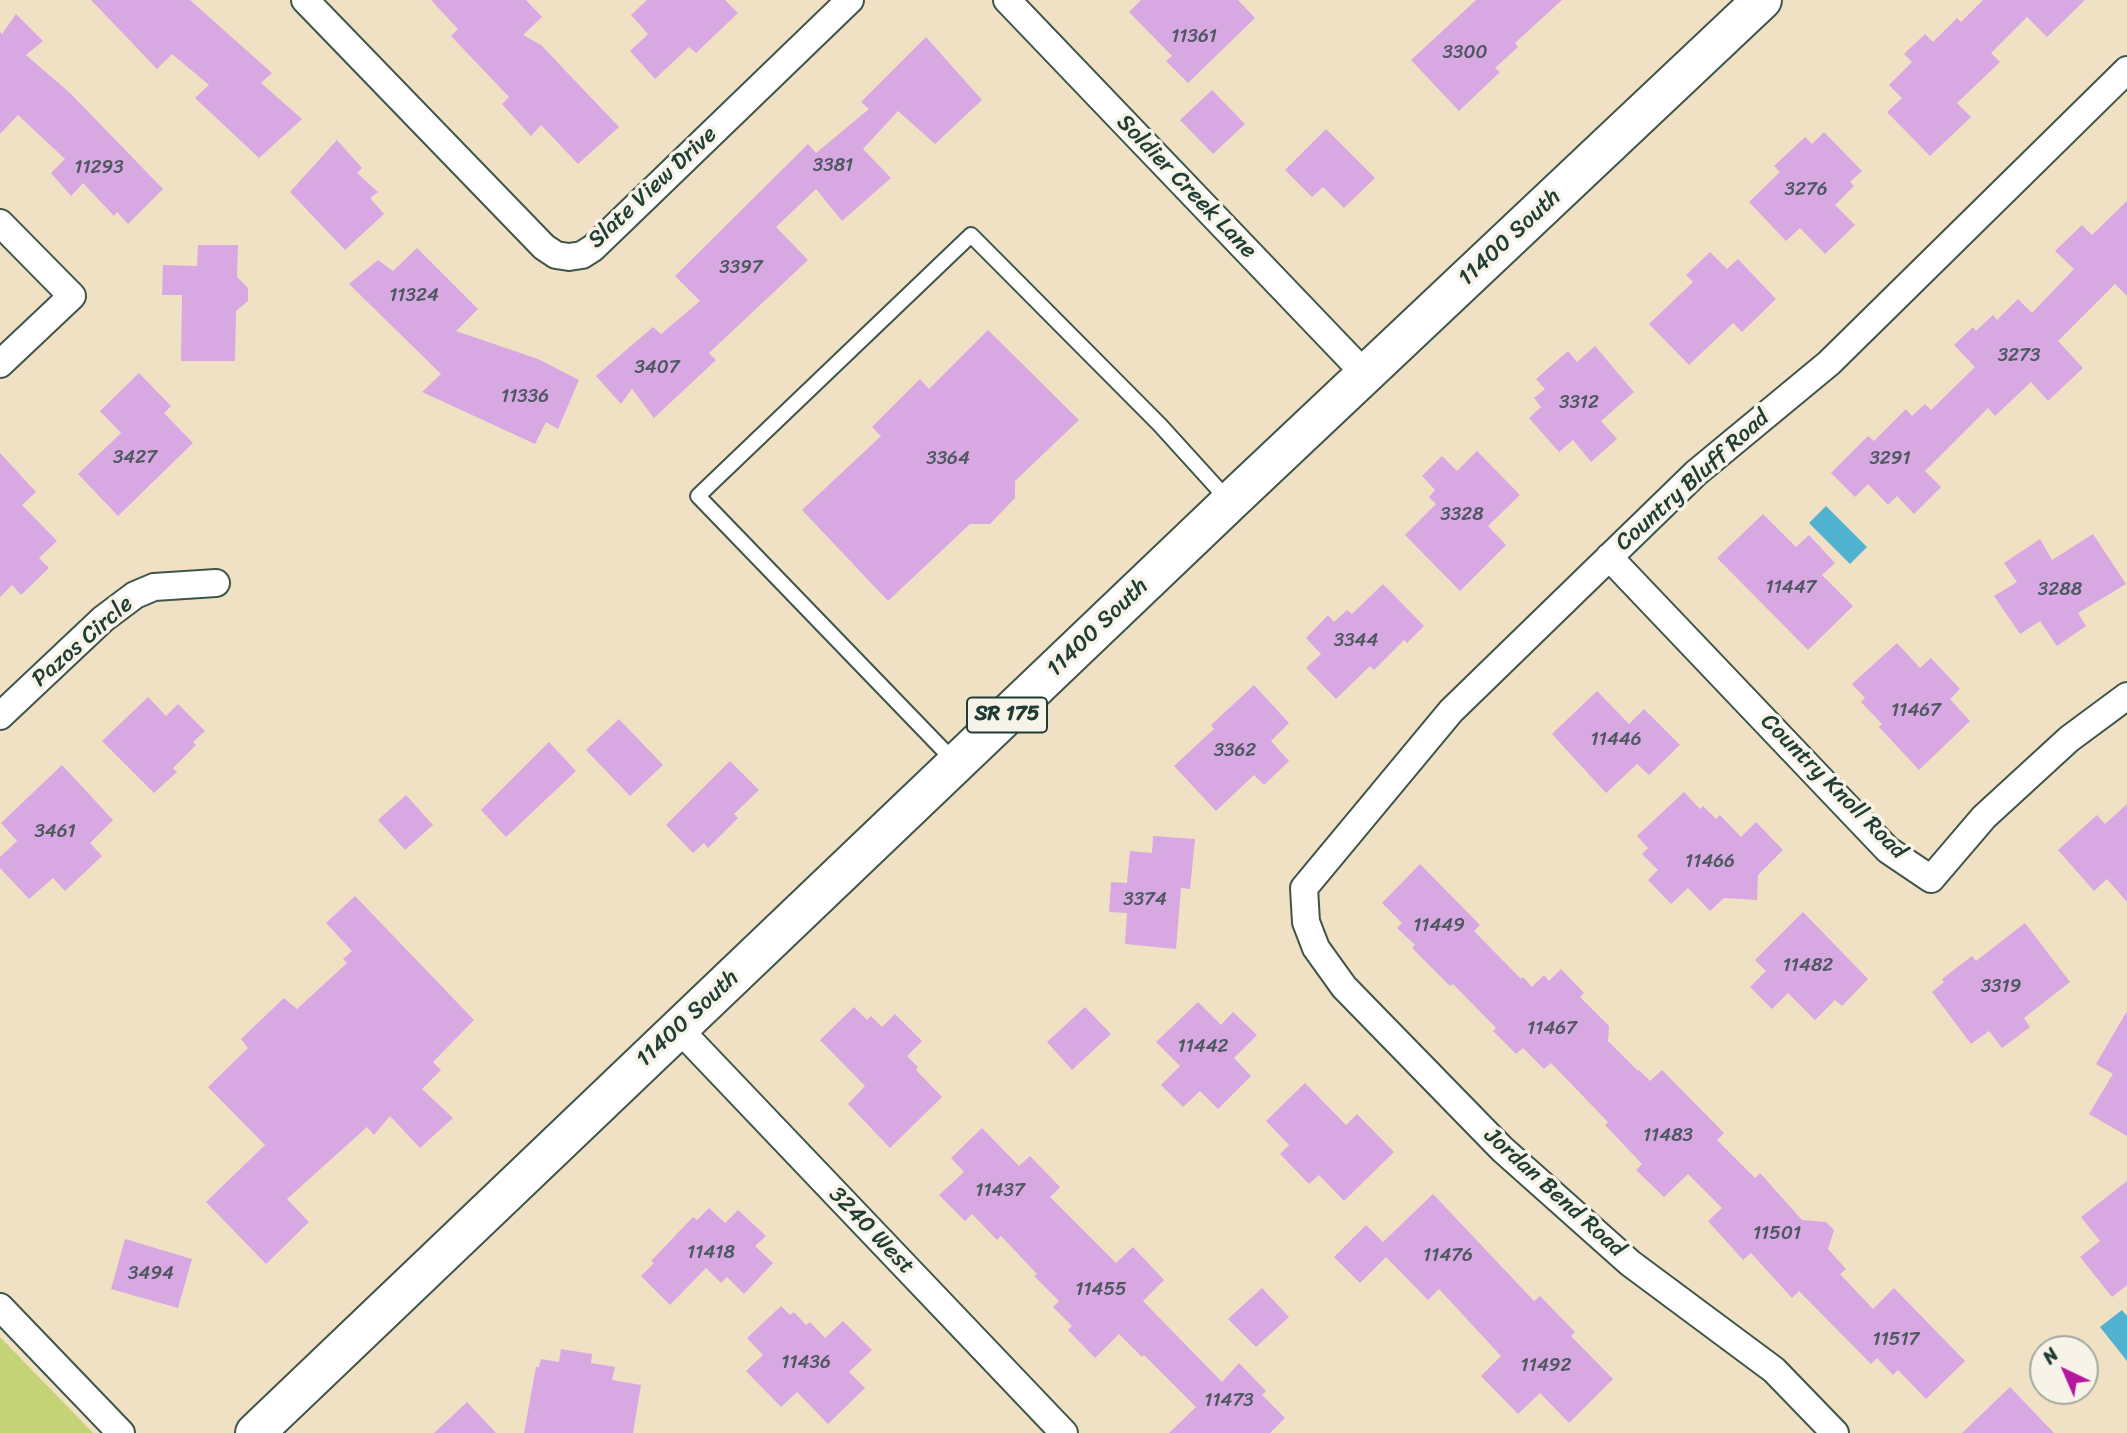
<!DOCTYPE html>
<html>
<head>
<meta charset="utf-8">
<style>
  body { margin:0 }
  #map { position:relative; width:2127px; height:1433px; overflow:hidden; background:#f1e1c4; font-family:Sriracha,sans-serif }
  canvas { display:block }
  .north { position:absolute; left:2029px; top:1335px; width:70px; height:70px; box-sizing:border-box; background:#f7f3e8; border:2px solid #a1aaa0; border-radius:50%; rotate:316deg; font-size:19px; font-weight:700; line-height:28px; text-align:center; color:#1f3d34 }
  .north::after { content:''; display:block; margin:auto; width:24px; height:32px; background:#b5179e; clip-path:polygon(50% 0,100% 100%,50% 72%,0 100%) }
</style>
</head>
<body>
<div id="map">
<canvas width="2127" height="1433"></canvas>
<div class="north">N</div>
</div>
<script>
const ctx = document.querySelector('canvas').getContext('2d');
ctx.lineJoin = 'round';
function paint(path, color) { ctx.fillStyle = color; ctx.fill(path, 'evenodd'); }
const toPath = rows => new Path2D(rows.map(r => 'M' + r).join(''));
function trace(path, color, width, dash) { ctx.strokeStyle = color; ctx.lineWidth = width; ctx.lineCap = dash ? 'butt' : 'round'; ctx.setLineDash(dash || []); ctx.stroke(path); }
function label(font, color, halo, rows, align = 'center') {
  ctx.font = font + ' Sriracha,sans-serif'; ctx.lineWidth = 7; ctx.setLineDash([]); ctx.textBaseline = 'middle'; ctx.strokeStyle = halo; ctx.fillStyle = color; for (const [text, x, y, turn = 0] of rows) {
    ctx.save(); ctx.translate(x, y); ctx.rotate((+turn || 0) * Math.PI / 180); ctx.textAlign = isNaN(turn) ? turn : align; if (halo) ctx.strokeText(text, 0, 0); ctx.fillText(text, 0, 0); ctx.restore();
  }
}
const green = toPath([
  [0,1337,93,1433,0,1433]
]);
const water = toPath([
  [1826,506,1867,547,1850,564,1809,523],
  [2122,1310,2127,1316,2127,1361,2100,1327]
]);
const building = toPath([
  [91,0,190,0,272,73,261,83,302,119,259,158,195,98,209,85,172,54,157,69],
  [431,0,526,0,542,17,523,35,541,45,619,127,578,164,541,125,531,136,502,104,509,97,451,36,458,29],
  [647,0,725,0,738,13,696,53,689,47,655,79,630,51,648,34,631,15],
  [1141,0,1238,0,1255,18,1188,83,1166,61,1172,56,1129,12],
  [1476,0,1562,0,1515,43,1518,47,1495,68,1500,72,1459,111,1411,60],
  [1983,0,2085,0,2047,37,2027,17,1991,53,2000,62,1957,103,1971,117,1930,156,1887,112,1902,98,1889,85,1912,62,1904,54,1925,34,1933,42,1957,18,1961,22],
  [16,14,43,41,26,55,70,93,163,189,128,224,117,212,114,216,83,183,71,196,51,173,65,159,18,115,0,134,0,32,2,34],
  [926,37,982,100,935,144,898,111,863,149,891,178,842,221,816,189,776,227,808,260,709,353,716,360,654,418,632,389,621,404,596,376,653,327,661,334,700,301,675,276,808,144,816,153,869,109,861,102],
  [1212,90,1245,124,1213,154,1180,120],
  [1326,129,1375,178,1344,208,1323,187,1312,197,1285,170],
  [1824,132,1862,171,1850,182,1854,186,1835,205,1855,225,1825,254,1800,228,1786,241,1749,202,1780,172,1774,166,1805,137,1812,144],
  [337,140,362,168,357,173,378,192,370,198,384,214,345,250,290,192],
  [2127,201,2127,296,2115,284,2058,341,2083,368,2048,401,2031,382,1995,416,1988,408,1925,471,1941,487,1914,514,1897,496,1888,505,1868,484,1855,497,1831,473,1868,436,1874,441,1906,409,1912,416,1925,404,1931,410,1975,367,1954,345,1973,327,1976,331,1993,315,1997,320,2018,299,2032,313,2074,269,2055,251,2082,225,2092,235],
  [198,245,238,245,237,277,248,288,248,301,236,311,235,361,181,361,182,295,162,295,163,265,197,266],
  [417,248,478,309,456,331,538,359,579,380,558,429,546,422,535,444,422,392,441,374,349,284,378,260,393,271],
  [1710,252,1727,269,1738,259,1776,299,1742,332,1733,323,1689,365,1649,324,1693,282,1686,275],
  [988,330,1079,420,1015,481,1015,498,990,524,970,524,888,601,802,510,881,436,872,427,920,379,929,389],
  [1595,346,1634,392,1601,421,1617,439,1591,462,1573,440,1559,452,1529,418,1541,407,1534,398,1545,389,1536,379,1568,351,1577,362],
  [139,373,171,406,164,413,193,443,118,516,78,474,121,433,100,411],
  [1477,451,1520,495,1488,526,1506,545,1460,591,1405,535,1436,504,1429,497,1435,490,1422,476,1442,456,1457,471],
  [0,453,36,492,22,505,57,541,39,558,49,568,21,595,12,585,0,597],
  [1763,514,1796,547,1809,535,1835,563,1822,575,1853,606,1808,650,1717,558],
  [2093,534,2126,584,2078,613,2086,626,2057,646,2040,621,2020,634,1994,596,2017,582,2004,563,2040,539,2052,560],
  [1383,584,1424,626,1407,643,1404,640,1374,670,1370,666,1336,699,1306,668,1321,654,1306,638,1328,615,1334,622,1347,610,1352,614],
  [1897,643,1920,668,1931,658,1960,689,1950,699,1970,721,1919,770,1879,727,1882,724,1861,702,1865,698,1852,684],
  [1254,685,1289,723,1271,741,1289,761,1264,785,1254,775,1216,811,1174,766,1214,729,1211,725],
  [1597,691,1629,724,1644,709,1680,745,1649,775,1637,764,1606,793,1552,734],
  [148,697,166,716,178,704,205,731,193,742,196,745,173,768,177,772,154,793,102,741],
  [619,719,663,765,630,796,586,750],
  [549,742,576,771,506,837,481,810],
  [730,761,759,790,734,814,738,818,708,848,704,843,693,853,666,825],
  [62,765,113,820,90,843,102,856,65,891,53,878,29,899,0,868,0,857,17,841,1,823],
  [1684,792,1700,809,1703,806,1716,819,1720,815,1741,837,1756,822,1783,850,1758,875,1757,900,1724,898,1710,911,1688,888,1671,904,1648,880,1658,870,1642,854,1648,848,1637,836],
  [406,795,433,825,405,850,378,820],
  [2127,804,2127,902,2107,879,2094,891,2058,850,2097,815,2105,824],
  [1153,836,1195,839,1190,889,1181,888,1176,949,1125,944,1127,913,1109,912,1111,882,1127,883,1130,851,1152,853],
  [1420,864,1480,925,1474,931,1521,979,1523,977,1532,987,1544,975,1549,981,1561,969,1584,993,1580,997,1609,1026,1608,1041,1638,1071,1639,1070,1650,1081,1662,1070,1724,1133,1717,1140,1755,1178,1760,1173,1802,1220,1826,1222,1834,1230,1828,1249,1846,1269,1840,1274,1873,1309,1894,1288,1965,1361,1926,1399,1898,1370,1893,1375,1877,1358,1871,1364,1799,1291,1792,1298,1751,1253,1743,1260,1708,1221,1722,1208,1688,1174,1664,1197,1636,1170,1642,1164,1605,1125,1608,1122,1551,1063,1544,1069,1523,1048,1516,1054,1493,1031,1496,1028,1453,984,1450,986,1412,948,1415,945,1397,928,1402,923,1382,903],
  [355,896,474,1020,433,1062,441,1070,422,1089,453,1118,420,1148,390,1116,374,1135,367,1127,287,1199,309,1222,266,1264,206,1202,265,1145,208,1087,248,1048,241,1039,284,998,297,1009,347,963,343,959,352,951,326,923],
  [1803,912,1868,979,1842,1006,1835,1000,1815,1020,1788,993,1772,1009,1750,987,1766,971,1755,960],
  [2025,923,2070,982,2024,1018,2030,1027,2002,1048,1989,1031,1971,1044,1932,992,1944,982,1942,979,1972,956,1976,961],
  [1198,1002,1221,1025,1233,1012,1257,1035,1234,1058,1251,1076,1218,1109,1200,1091,1183,1107,1161,1085,1180,1066,1156,1042],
  [854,1007,867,1020,871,1016,882,1027,895,1014,922,1041,907,1056,918,1067,916,1070,942,1097,890,1148,848,1104,865,1086,820,1040],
  [1085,1007,1111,1034,1072,1070,1047,1042],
  [2127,1011,2127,1136,2089,1114,2113,1074,2096,1064],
  [1305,1083,1346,1125,1357,1114,1394,1152,1344,1201,1319,1175,1309,1184,1280,1154,1289,1145,1266,1121],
  [982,1128,1019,1166,1030,1156,1060,1187,1050,1197,1116,1263,1133,1247,1164,1280,1143,1301,1222,1382,1239,1363,1266,1391,1262,1395,1285,1418,1270,1433,1169,1433,1196,1407,1144,1355,1142,1357,1119,1334,1095,1358,1068,1330,1072,1326,1053,1307,1059,1301,1034,1276,1037,1274,1001,1236,997,1240,972,1214,965,1221,939,1195,964,1172,951,1158],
  [2127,1181,2127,1285,2112,1297,2080,1257,2100,1241,2081,1217],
  [1433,1194,1534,1301,1540,1296,1575,1332,1571,1336,1613,1379,1569,1423,1540,1393,1518,1414,1481,1376,1501,1356,1439,1289,1428,1300,1386,1257,1360,1283,1334,1257,1366,1225,1383,1242],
  [709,1208,725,1223,738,1210,766,1236,755,1246,773,1263,744,1294,727,1277,721,1283,706,1268,670,1305,641,1276,654,1263,651,1261,693,1217,697,1220],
  [125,1239,192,1259,178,1308,111,1289],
  [1262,1288,1289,1317,1256,1347,1228,1319],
  [781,1306,790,1315,794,1312,806,1325,810,1322,825,1338,843,1321,872,1350,849,1372,865,1388,828,1424,797,1392,781,1407,746,1371,763,1355,747,1338],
  [561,1349,592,1354,591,1363,615,1367,612,1380,641,1385,633,1433,524,1433,536,1367,539,1367,541,1359,559,1362],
  [2010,1387,2054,1433,1962,1433],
  [467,1402,496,1433,434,1433]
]);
const lane = toPath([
  [954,761,698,496,971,235,1160,425,1229,501]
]);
const street = toPath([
  [305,0,544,247,556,255,569,257,582,255,593,248,850,0],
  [1007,0,1366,375],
  [0,223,72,296,0,364],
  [1609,557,1888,850,1931,879,1984,817,2069,739,2127,696],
  [0,716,103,619,135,595,154,587,216,583],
  [678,1028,1064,1433],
  [0,1307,121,1433],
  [1835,1433,1774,1370,1630,1263,1502,1149,1344,987,1316,948,1306,922,1304,888,1451,711,1696,473,1829,363,2127,70]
]);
const primary = toPath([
  [255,1433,1230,502,1762,0]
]);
const numberNames = [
  ["11361",1194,37],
  ["3300",1465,53],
  ["3381",833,166],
  ["11293",99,168],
  ["3276",1806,190],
  ["3397",741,268],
  ["11324",414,296],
  ["3273",2019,356],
  ["3407",657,368],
  ["11336",525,397],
  ["3312",1579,403],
  ["3427",135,458],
  ["3364",948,459],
  ["3291",1890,459],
  ["3328",1462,515],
  ["11447",1791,588],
  ["3288",2060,590],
  ["3344",1356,641],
  ["11467",1916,711],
  ["11446",1616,740],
  ["3362",1235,751],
  ["3461",55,832],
  ["11466",1710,862],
  ["3374",1145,900],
  ["11449",1439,926],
  ["11482",1808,966],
  ["3319",2001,987],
  ["11467",1552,1029],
  ["11442",1203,1047],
  ["11483",1668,1136],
  ["11437",1000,1191],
  ["11501",1777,1234],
  ["11418",711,1253],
  ["11476",1448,1256],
  ["3494",151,1274],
  ["11455",1101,1290],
  ["11517",1896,1340],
  ["11436",806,1363],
  ["11492",1546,1366],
  ["11473",1229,1401]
];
const shields = [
  [1007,715,80]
];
const shieldNames = [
  ["SR 175",1007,715]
];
const streetNames = [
  ["Soldier Creek Lane",1186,187,46],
  ["Slate View Drive",653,188,-43],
  ["11400 South",1510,238,-43],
  ["Country Bluff Road",1693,481,-42],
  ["11400 South",1098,628,-44],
  ["Pazos Circle",83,642,-41],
  ["Country Knoll Road",1833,787,45],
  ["11400 South",688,1019,-43],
  ["Jordan Bend Road",1554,1193,42],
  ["3240 West",871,1231,46]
];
paint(green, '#c3d375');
paint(water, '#50b2cf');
paint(building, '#d8a8e3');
trace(lane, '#3e564a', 18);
trace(street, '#3e564a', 30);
trace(primary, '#3e564a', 42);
trace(lane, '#fff', 14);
trace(street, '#fff', 26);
trace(primary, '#fff', 38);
label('19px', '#4d5860', null, numberNames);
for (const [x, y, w] of shields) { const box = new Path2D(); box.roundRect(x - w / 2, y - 17.5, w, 35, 5); ctx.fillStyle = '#f7f3e8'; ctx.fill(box); trace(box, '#1f3d34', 2); }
label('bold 21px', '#1f3d34', null, shieldNames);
label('23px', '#1f3d34', '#f7f3e8', streetNames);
</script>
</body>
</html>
